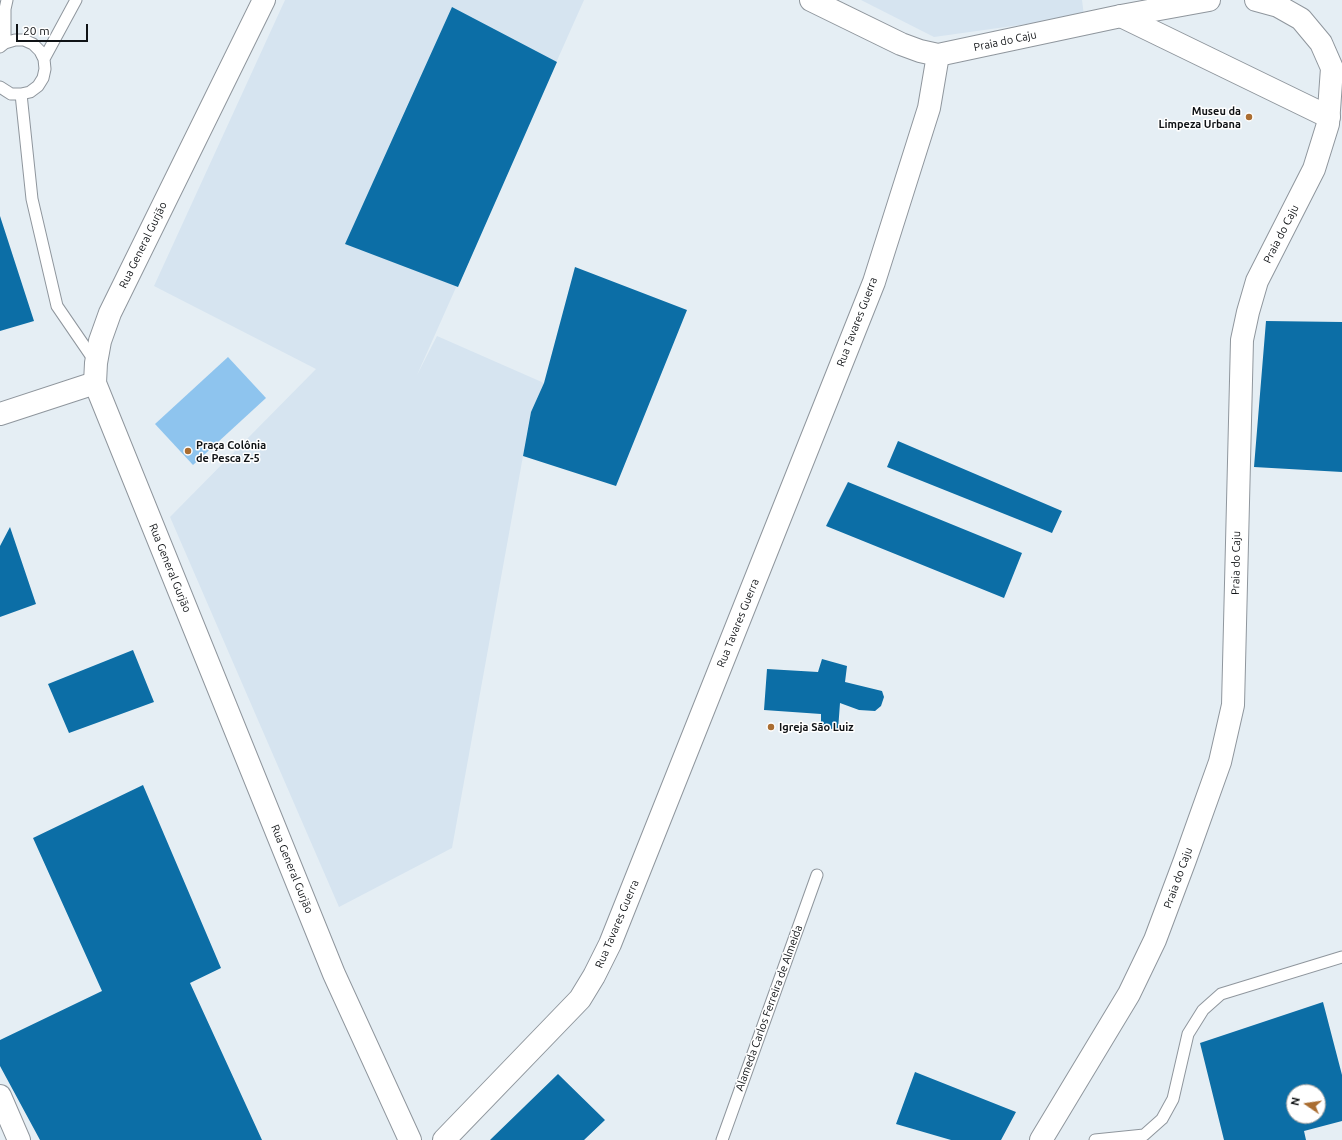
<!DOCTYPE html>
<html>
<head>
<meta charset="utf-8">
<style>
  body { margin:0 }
  #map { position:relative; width:1342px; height:1140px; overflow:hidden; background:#e5eef4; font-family:Ubuntu,sans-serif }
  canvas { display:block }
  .north { position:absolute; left:1286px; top:1084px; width:40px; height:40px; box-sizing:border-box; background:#fff; border:1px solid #9fa1a2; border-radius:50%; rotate:283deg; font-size:11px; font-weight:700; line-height:16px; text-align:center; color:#101316 }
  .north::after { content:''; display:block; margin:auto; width:14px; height:18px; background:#aa6d31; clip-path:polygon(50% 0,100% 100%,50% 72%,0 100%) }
  .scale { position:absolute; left:16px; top:24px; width:72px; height:18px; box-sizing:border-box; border:2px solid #101316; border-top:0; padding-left:5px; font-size:12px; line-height:14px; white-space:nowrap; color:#101316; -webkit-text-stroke:3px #fff; paint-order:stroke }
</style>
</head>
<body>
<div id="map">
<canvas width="1342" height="1140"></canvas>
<div class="north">N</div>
<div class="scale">20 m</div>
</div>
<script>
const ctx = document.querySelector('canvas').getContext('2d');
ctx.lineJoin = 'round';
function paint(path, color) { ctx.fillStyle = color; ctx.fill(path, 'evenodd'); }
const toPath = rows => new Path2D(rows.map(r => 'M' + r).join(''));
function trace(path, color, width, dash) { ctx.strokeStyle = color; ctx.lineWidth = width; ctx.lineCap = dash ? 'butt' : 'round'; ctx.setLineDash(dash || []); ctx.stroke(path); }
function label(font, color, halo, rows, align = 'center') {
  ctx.font = font + ' Ubuntu,sans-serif'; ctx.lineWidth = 3; ctx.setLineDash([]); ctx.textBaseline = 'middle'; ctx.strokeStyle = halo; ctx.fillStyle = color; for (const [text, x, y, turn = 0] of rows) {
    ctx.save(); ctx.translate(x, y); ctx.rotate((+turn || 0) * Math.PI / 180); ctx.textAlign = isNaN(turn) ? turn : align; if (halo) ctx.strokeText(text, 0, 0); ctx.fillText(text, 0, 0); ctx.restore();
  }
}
const built = toPath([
  [285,0,584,0,417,375,437,336,544,383,531,412,452,848,339,907,170,517,316,369,154,286],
  [861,0,1082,0,1084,16,934,37]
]);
const green = toPath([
  [228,357,266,398,193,465,155,424]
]);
const building = toPath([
  [452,7,557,62,458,287,345,244],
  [0,216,34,321,0,331],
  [575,267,687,310,616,486,523,456,531,412,544,383],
  [1266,321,1342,322,1342,472,1254,467],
  [898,441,1062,511,1052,533,887,467],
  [848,482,1022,553,1004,598,826,526],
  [10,527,36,604,0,617,0,546],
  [133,650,154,702,69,733,48,684],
  [822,659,847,666,845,682,882,691,884,697,881,706,875,711,859,710,840,703,838,730,821,727,821,714,764,710,767,669,818,672],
  [143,785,221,968,190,983,262,1140,40,1140,0,1066,0,1040,102,991,33,838],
  [1323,1002,1342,1075,1342,1121,1304,1131,1306,1140,1224,1140,1200,1043],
  [1294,1092,1318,1092,1318,1116,1294,1116],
  [915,1072,1016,1112,1001,1140,951,1140,896,1124],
  [558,1074,605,1120,584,1140,490,1140]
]);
const lane = toPath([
  [5,43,5,9,7,0],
  [0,47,5,43,15,40,24,40,33,44,40,51,44,59,45,69,43,78,38,86,30,92,21,94,11,94,0,87],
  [44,59,76,0],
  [21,94,32,199,57,306,96,363],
  [722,1140,817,875],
  [1095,1140,1144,1135,1162,1119,1173,1099,1188,1034,1203,1010,1221,994,1342,957]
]);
const street = toPath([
  [1121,16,1329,117],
  [0,414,95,383],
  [0,1096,19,1140],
  [444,1140,580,999,594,976,610,944,874,282,929,108,938,55]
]);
const secondary = toPath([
  [264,0,110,313,100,341,96,363,95,383,334,974,410,1140],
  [811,0,901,44,920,51,938,55,1121,16,1209,0],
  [1041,1140,1129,994,1155,940,1185,860,1220,762,1233,705,1242,340,1248,312,1257,281,1314,169,1328,124,1332,68,1321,43,1301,19,1278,6,1256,0]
]);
const markers = [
  [1249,117,4,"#aa6d31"],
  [188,451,4,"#aa6d31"],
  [771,727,4,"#aa6d31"]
];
const streetNames = [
  ["Praia do Caju",1005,41,-12],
  ["Praia do Caju",1281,234,-63],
  ["Rua General Gurjão",143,245,-64],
  ["Rua Tavares Guerra",857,322,-69],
  ["Praia do Caju",1236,563,-89],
  ["Rua General Gurjão",170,568,68],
  ["Rua Tavares Guerra",738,623,-68],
  ["Rua General Gurjão",292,869,68],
  ["Praia do Caju",1178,878,-70],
  ["Rua Tavares Guerra",617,924,-67],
  ["Alameda Carlos Ferreira de Almeida",769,1008,-70]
];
const poiNames = [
  ["Museu da",1241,111,"right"],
  ["Limpeza Urbana",1241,124,"right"],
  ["Praça Colônia",196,445],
  ["de Pesca Z-5",196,458],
  ["Igreja São Luiz",779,727]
];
paint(built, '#d6e4f0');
paint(green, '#8ec4ee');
paint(building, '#0c6ea6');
trace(lane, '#8f969d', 13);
trace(street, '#8f969d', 24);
trace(secondary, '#8f969d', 24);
trace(lane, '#fff', 11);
trace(street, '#fff', 22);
trace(secondary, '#fff', 22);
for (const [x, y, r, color] of markers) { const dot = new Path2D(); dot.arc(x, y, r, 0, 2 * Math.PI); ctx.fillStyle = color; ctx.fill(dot); trace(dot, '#fff', 1.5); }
label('11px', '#101316', '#fff', streetNames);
label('bold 11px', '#101316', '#fff', poiNames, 'left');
</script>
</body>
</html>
